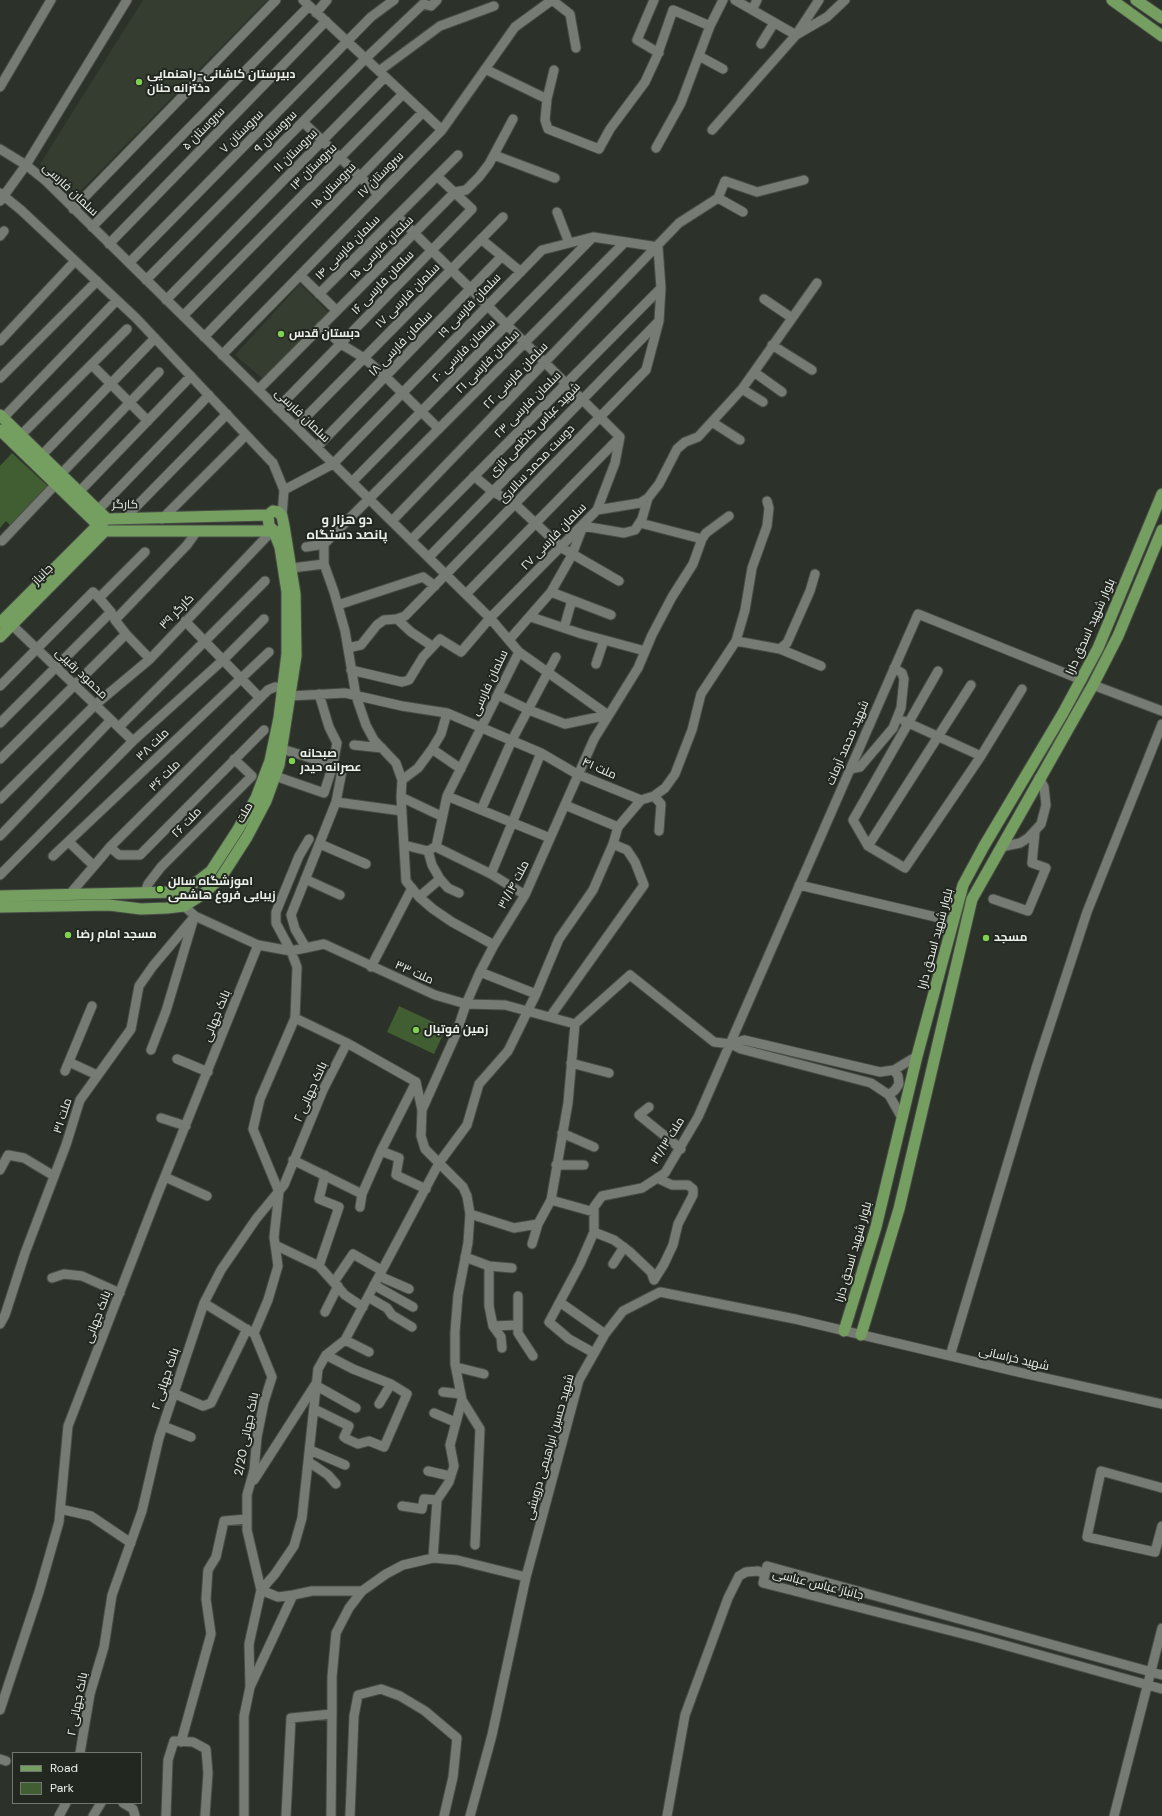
<!DOCTYPE html>
<html>
<head>
<meta charset="utf-8">
<style>
  body { margin:0 }
  #map { position:relative; width:1162px; height:1816px; overflow:hidden; background:#2c312a; font-family:"DM Sans",sans-serif }
  canvas { display:block }
  .legend { position:absolute; left:12px; top:1752px; width:130px; height:52px; box-sizing:border-box; background:#222720; border:1px solid #737771; margin:0; padding:5px 7px; list-style:none; font-size:12px; color:#ecefea }
  .legend li { display:flex; align-items:center; gap:8px; height:20px }
  .legend b { width:20px; border:1px solid #737771 }
</style>
</head>
<body>
<div id="map">
<canvas width="1162" height="1816"></canvas>
<ul class="legend">
<li><b style="height:5px;background:#759f60"></b>Road</li>
<li><b style="height:11px;background:#415e32"></b>Park</li>
</ul>
</div>
<script>
const ctx = document.querySelector('canvas').getContext('2d');
ctx.lineJoin = 'round';
function paint(path, color) { ctx.fillStyle = color; ctx.fill(path, 'evenodd'); }
const toPath = rows => new Path2D(rows.map(r => 'M' + r).join(''));
function trace(path, color, width, dash) { ctx.strokeStyle = color; ctx.lineWidth = width; ctx.lineCap = dash ? 'butt' : 'round'; ctx.setLineDash(dash || []); ctx.stroke(path); }
function label(font, color, halo, rows, align = 'center') {
  ctx.font = font + ' "DM Sans",Cairo,sans-serif'; ctx.lineWidth = 4; ctx.setLineDash([]); ctx.textBaseline = 'middle'; ctx.strokeStyle = halo; ctx.fillStyle = color; for (const [text, x, y, turn = 0] of rows) {
    ctx.save(); ctx.translate(x, y); ctx.rotate((+turn || 0) * Math.PI / 180); ctx.textAlign = isNaN(turn) ? turn : align; if (halo) ctx.strokeText(text, 0, 0); ctx.fillText(text, 0, 0); ctx.restore();
  }
}
const built = toPath([
  [143,0,267,0,73,199,40,164],
  [300,284,329,313,263,379,235,355]
]);
const green = toPath([
  [12,453,50,488,13,528,6,521,0,528,0,466],
  [399,1006,446,1028,434,1054,387,1032]
]);
const minor = toPath([
  [303,0,442,130],
  [552,0,570,14,576,48],
  [654,0,637,40,659,53],
  [735,0,796,35,827,17,845,0],
  [752,10,757,0],
  [316,13,327,0],
  [761,44,774,23],
  [699,56,723,69],
  [485,69,547,99,554,70],
  [379,71,440,26,494,6],
  [0,87,51,0],
  [547,99,545,120,548,129,599,149,610,129,645,82,657,56,673,10,710,26],
  [303,122,378,194],
  [712,130,796,35,819,0],
  [656,148,681,103,710,26,723,0],
  [0,149,26,165,46,181,490,618,519,652,447,796,436,847,491,874,541,753],
  [494,155,555,178],
  [0,193,21,210,136,318,268,458,273,463,284,490,282,516],
  [718,198,743,212],
  [0,201,26,165,127,0],
  [73,209,276,0],
  [557,212,569,243],
  [397,216,620,437],
  [92,227,309,6],
  [0,236,4,231],
  [481,239,521,272],
  [109,244,326,21],
  [129,263,371,17,394,0],
  [300,275,337,311],
  [146,280,365,59,423,4,431,6,437,0],
  [319,294,458,155],
  [764,299,792,318],
  [166,300,385,77],
  [183,316,403,94],
  [321,326,341,344,364,358,386,377,439,429],
  [204,337,423,112],
  [0,341,75,261],
  [772,345,812,370],
  [222,355,442,130,515,27,552,0],
  [92,365,148,421],
  [754,372,782,392],
  [0,378,97,281],
  [742,389,763,402],
  [258,390,455,192,466,190,479,177,489,164,513,119],
  [277,409,472,209,437,176],
  [3,418,117,300],
  [712,422,740,440],
  [296,427,503,217],
  [21,435,127,329],
  [317,447,502,256],
  [42,455,155,338],
  [61,474,159,372],
  [474,476,492,491,515,504,562,548,619,581],
  [352,482,592,238],
  [284,490,333,464,542,250,593,237,658,247],
  [79,492,191,376],
  [98,510,209,395],
  [597,510,640,503,648,498,659,484,677,449,685,442,698,437,742,389,817,283],
  [124,519,227,414],
  [162,519,246,435],
  [392,521,679,223,718,198,725,181,757,192,804,180],
  [640,523,702,539],
  [411,540,661,288],
  [2,541,56,484],
  [306,547,324,544],
  [429,557,658,322],
  [292,568,324,564],
  [551,592,611,615],
  [466,594,620,437],
  [99,598,111,612,115,620,126,634,150,659],
  [338,605,423,577,435,586],
  [531,617,582,634,645,651],
  [397,619,411,632,432,646],
  [115,620,187,545,197,531],
  [185,621,260,698],
  [12,625,133,741],
  [564,628,572,600],
  [509,640,551,592,572,555,583,526,624,533,635,530,642,519,648,498],
  [736,641,780,649,787,643,810,591,815,574],
  [348,648,361,645,377,625,384,620,397,619,405,616,646,370,659,321,661,288,658,247],
  [780,649,821,666],
  [519,652,608,715],
  [596,664,604,640],
  [351,670,402,682,409,680,423,657,440,639,461,652,490,618,597,510,615,463,620,437],
  [938,671,853,820,868,846,905,868,981,756,1022,689],
  [1093,685,1162,711],
  [0,686,93,592,99,598,145,552],
  [498,695,529,710,565,724,608,715],
  [290,696,345,693,402,706,447,713,541,753,577,774,641,800,618,827,613,844,627,850,635,862,644,885,550,1017],
  [904,721,981,756],
  [0,723,111,612],
  [119,727,265,581],
  [354,745,382,748],
  [282,749,333,765],
  [432,749,461,769],
  [0,759,126,634],
  [850,769,860,767,893,728,901,708,904,679,902,673,894,668],
  [275,776,324,793,333,765,337,743,329,727,319,694],
  [402,780,418,768,432,749,441,734,447,713],
  [447,796,550,838],
  [654,796,661,804,659,831],
  [401,797,441,816],
  [0,799,95,705,150,659,272,531],
  [641,800,654,796,665,788,675,774,692,730,701,694,736,641,745,610,752,568,767,526,769,508,767,501],
  [336,802,402,811],
  [565,805,618,827],
  [481,810,512,740,556,657],
  [0,836,111,720],
  [309,839,299,856,276,912,276,923,291,951,297,967,295,1018,347,1043,416,1082,422,1110,421,1136,425,1149,463,1187,467,1196,470,1214,468,1243,458,1295,455,1332,455,1364,462,1400,450,1445,454,1466,449,1482,437,1500,433,1558],
  [69,842,94,866,110,847,268,690,275,687,283,688],
  [320,844,366,864],
  [404,845,428,851,433,848],
  [868,846,971,685],
  [110,847,119,855,140,855,264,730],
  [1001,847,1020,843,1028,838,1041,824,1046,805,1044,787,1039,778],
  [428,851,432,865,440,879,448,888,459,893],
  [53,856,269,652],
  [491,874,525,895],
  [0,875,133,741,223,660,264,619],
  [305,879,340,895],
  [799,885,953,921],
  [145,893,148,884,161,867,252,776,234,759],
  [69,895,94,866],
  [419,897,440,879],
  [993,899,1028,911,1046,868,1032,863,1035,832],
  [184,906,195,916,258,945,291,951,324,944,435,995,466,1004,505,1005,575,1024,630,975,714,1042,731,1044,744,1040,880,1072,894,1070,917,1056],
  [494,945,452,922,433,909,419,897,406,881,401,797,402,780,396,763,374,740,366,725,356,696,345,631,334,592,324,564,324,544,625,242],
  [306,948,295,929,291,915,336,802,342,771],
  [371,967,412,888],
  [480,972,536,994],
  [731,1044,741,1049,871,1083,889,1095,902,1118],
  [151,1050,166,1011,193,921],
  [177,1059,208,1072],
  [69,1062,97,1075],
  [571,1063,609,1073],
  [65,1071,92,1006],
  [889,1095,895,1090,899,1084,898,1076,894,1070],
  [649,1107,639,1115,681,1149],
  [422,1110,456,1034,466,1004,480,972,494,945,525,895,594,739,638,668,652,635,672,597,693,564,702,539,706,533,729,516],
  [161,1118,186,1126],
  [562,1133,594,1147],
  [381,1151,399,1158,396,1175,426,1189],
  [293,1160,362,1194],
  [556,1165,584,1165],
  [0,1170,8,1155,24,1158,54,1176],
  [165,1177,207,1196],
  [551,1200,594,1212],
  [360,1207,362,1194,381,1151,416,1082],
  [470,1214,514,1228,538,1224],
  [594,1232,614,1240,630,1252,651,1272,654,1280],
  [532,1244,538,1224,551,1200,568,1103,575,1024],
  [275,1245,319,1266,345,1295,363,1307],
  [465,1257,489,1266,512,1268],
  [613,1264,624,1247],
  [319,1266,339,1207,319,1199,325,1175],
  [489,1266,489,1306,493,1326,501,1337,502,1348],
  [379,1276,409,1289],
  [52,1278,64,1274,82,1276,120,1293],
  [654,1280,664,1264,673,1245,678,1224,693,1195,693,1189,688,1185,672,1185,657,1178],
  [334,1282,353,1254,381,1270],
  [374,1285,413,1307],
  [518,1296,518,1333,533,1356],
  [368,1297,387,1308,392,1315,412,1327],
  [204,1303,251,1332],
  [561,1303,605,1334],
  [325,1312,338,1286],
  [0,1324,5,1315,25,1253,66,1145,80,1100,131,1029,139,986,153,966,195,916],
  [493,1326,517,1325],
  [345,1340,369,1352],
  [594,1353,569,1339,549,1322,580,1264,594,1232,594,1207,602,1196,642,1188,665,1173,698,1117,918,614,1082,680],
  [326,1355,353,1369,391,1384,379,1404],
  [950,1356,1036,1068,1087,912,1162,724],
  [456,1367,484,1374],
  [443,1392,461,1394],
  [173,1393,203,1406,211,1403,247,1329],
  [462,1400,480,1429,475,1545],
  [314,1409,349,1426,344,1437,347,1439,358,1444,369,1441,384,1447,407,1394,391,1384],
  [434,1413,455,1422],
  [163,1426,191,1437],
  [310,1450,345,1465],
  [309,1462,328,1475,336,1484],
  [428,1471,450,1476],
  [254,1480,315,1385,356,1408],
  [1162,1488,1101,1471,1087,1537,1155,1552,1162,1526],
  [402,1506,422,1509,424,1499,437,1500],
  [60,1509,91,1516,131,1543],
  [293,1595,278,1597,261,1590,275,1574,294,1546,302,1518,318,1369,326,1355,345,1340,439,1163,467,1125,479,1084,508,1051,536,994,559,939,593,890,613,844],
  [1162,1675,767,1566,763,1583,979,1638,1162,1689],
  [250,1687,249,1644,261,1590,247,1530,247,1495,254,1470,257,1437,264,1402,272,1377,254,1333,268,1300,278,1266,274,1237,279,1192,253,1129,260,1099,295,1018],
  [0,1710,39,1592,59,1522,68,1426,157,1196,258,945],
  [332,1714,332,1677,336,1633,349,1608,362,1591],
  [181,1742,211,1634,206,1599,208,1570,216,1557,224,1521,247,1519],
  [80,1753,90,1694,104,1647,112,1595,142,1511,159,1438,204,1303,221,1270,256,1219,284,1185,323,1090,347,1043],
  [0,1759,6,1761],
  [123,1803,133,1809,135,1816],
  [59,1816,66,1803],
  [93,1816,101,1803],
  [166,1816,168,1760,174,1741,193,1742,206,1749,208,1773,205,1816],
  [244,1816,244,1716,250,1687,293,1595,312,1591,362,1591,386,1574,403,1565,433,1558,457,1560,526,1577],
  [286,1816,291,1718,332,1714,331,1816],
  [350,1816,354,1716,358,1695,381,1689,400,1696,425,1711,457,1738,453,1777,444,1816],
  [470,1816,492,1735,526,1577,579,1380,605,1334,623,1311,660,1292,795,1319,1018,1372,1162,1404],
  [667,1816,685,1715,728,1598,739,1576,746,1572,758,1571,765,1574],
  [1114,1816,1162,1628]
]);
const major = toPath([
  [1112,0,1162,36],
  [1136,0,1162,18],
  [0,415,107,519,268,515],
  [0,430,103,530],
  [273,511,278,512,282,516,284,526,281,532,276,533,269,526,268,515,273,511],
  [105,531,272,531],
  [0,623,98,525,107,519],
  [0,637,105,531],
  [0,896,178,892,198,881,211,871,237,831,256,798,270,761,279,718,287,654,287,592,280,547,274,532],
  [0,907,109,905,141,909,167,908,184,906,203,894,220,879,247,837,266,801,279,765,296,656,295,594,284,526],
  [844,1331,876,1227,917,1056,963,885,984,846,1063,713,1098,648,1162,494],
  [861,1335,899,1209,972,899,1093,685,1118,636,1162,530]
]);
const markers = [
  [139,82,4,"#80d051"],
  [281,334,4,"#80d051"],
  [292,761,4,"#80d051"],
  [160,889,4,"#80d051"],
  [68,935,4,"#80d051"],
  [986,938,4,"#80d051"],
  [416,1030,4,"#80d051"]
];
const poiNames = [
  ["دبیرستان کاشانی-راهنمایی",147,75],
  ["دخترانه حنان",147,89],
  ["دبستان قدس",289,334],
  ["صبحانه",300,754],
  ["عصرانه حیدر",300,768],
  ["اموزشگاه سالن",168,882],
  ["زیبایی فروغ هاشمی",168,896],
  ["مسجد امام رضا",76,935],
  ["مسجد",994,938],
  ["زمین فوتبال",424,1030]
];
const streetNames = [
  ["سروستان ۵",204,129,-46],
  ["سروستان ۷",242,132,-45],
  ["سروستان ۹",276,132,-45],
  ["سروستان ۱۱",296,151,-45],
  ["سروستان ۱۳",314,167,-45],
  ["سروستان ۱۷",381,175,-45],
  ["سروستان ۱۵",334,186,-46],
  ["سلمان فارسی",70,190,43],
  ["سلمان فارسی ۱۴",348,248,-45],
  ["سلمان فارسی ۱۵",382,248,-45],
  ["سلمان فارسی ۱۶",383,283,-46],
  ["سلمان فارسی ۱۷",408,296,-45],
  ["سلمان فارسی ۱۹",470,306,-46],
  ["سلمان فارسی ۱۸",401,344,-46],
  ["سلمان فارسی ۲۰",464,351,-45],
  ["سلمان فارسی ۲۱",488,362,-45],
  ["سلمان فارسی ۲۲",516,376,-46],
  ["سلمان فارسی ۲۳",528,405,-45],
  ["سلمان فارسی",302,416,44],
  ["شهید عباس کاظمی نازی",535,430,-46],
  ["دوست محمد سالاری",537,464,-46],
  ["کارگر",125,505,1],
  ["سلمان فارسی ۲۷",554,537,-46],
  ["جانباز",43,575,-45],
  ["کارگر ۳۹",177,612,-46],
  ["بلوار شهید اسحق دارا",1091,627,-66],
  ["محمود رقیبی",81,674,44],
  ["سلمان فارسی",490,683,-65],
  ["شهید محمد آرمات",848,743,-67],
  ["ملت ۳۸",153,745,-44],
  ["ملت ۴۱",599,769,24],
  ["ملت ۳۶",165,776,-45],
  ["ملت",245,813,-62],
  ["ملت ۲۶",187,823,-46],
  ["ملت ۳۱/۱۴",514,885,-62],
  ["بلوار شهید اسحق دارا",936,939,-75],
  ["ملت ۳۳",414,973,24],
  ["بانک جهانی",217,1016,-68],
  ["بانک جهانی ۲",311,1092,-66],
  ["ملت ۳۱",63,1116,-72],
  ["ملت ۳۱/۱۳",668,1141,-58],
  ["بلوار شهید اسحق دارا",854,1252,-74],
  ["بانک جهانی",98,1317,-69],
  ["شهید خراسانی",1014,1359,13],
  ["بانک جهانی ۲",166,1379,-72],
  ["بانک جهانی 2/20",247,1434,-79],
  ["شهید حسین ابراهیمی درویشی",550,1447,-74],
  ["جانباز عباس عباسی",818,1585,14],
  ["بانک جهانی ۲",78,1704,-79]
];
const neighbourhoodNames = [
  ["دو هزار و",347,521],
  ["پانصد دستگاه",347,536]
];
paint(built, '#353d31');
paint(green, '#415e32');
trace(minor, '#484c46', 11);
trace(major, '#484c46', 13);
trace(minor, '#767c74', 9);
trace(major, '#759f60', 11);
for (const [x, y, r, color] of markers) { const dot = new Path2D(); dot.arc(x, y, r, 0, 2 * Math.PI); ctx.fillStyle = color; ctx.fill(dot); trace(dot, '#222720', 1.5); }
label('bold 12px', '#ecefea', '#222720', poiNames, 'left');
label('12px', '#ecefea', '#222720', streetNames);
label('bold 13px', '#ecefea', '#222720', neighbourhoodNames);
</script>
</body>
</html>
